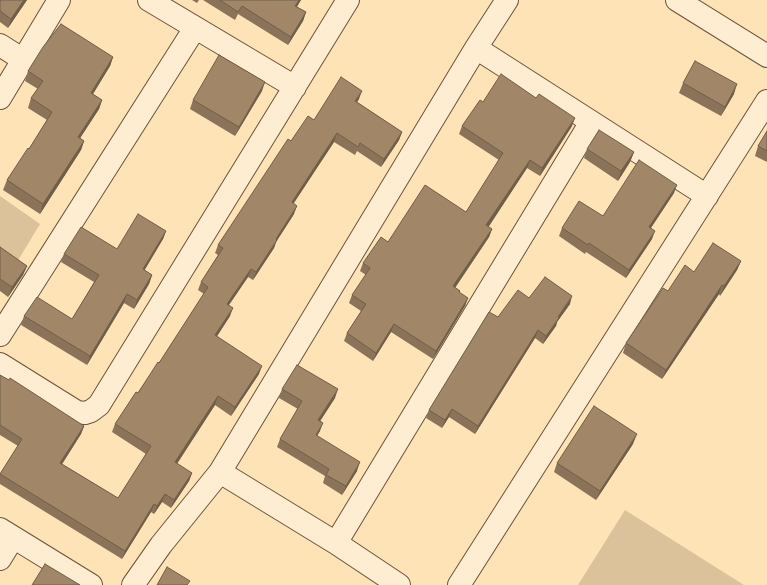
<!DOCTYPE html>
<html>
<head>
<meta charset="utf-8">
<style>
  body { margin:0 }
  canvas { display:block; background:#fde3b6 }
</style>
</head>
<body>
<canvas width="767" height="585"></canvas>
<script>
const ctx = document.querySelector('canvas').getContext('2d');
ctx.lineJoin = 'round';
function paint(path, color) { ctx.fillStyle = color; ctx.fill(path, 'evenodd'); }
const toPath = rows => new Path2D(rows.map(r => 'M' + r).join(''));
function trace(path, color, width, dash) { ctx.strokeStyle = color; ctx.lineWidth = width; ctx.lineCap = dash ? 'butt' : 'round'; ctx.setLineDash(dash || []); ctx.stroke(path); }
const green = toPath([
  [0,196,40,224,0,290],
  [625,510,744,585,578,585]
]);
const minor = toPath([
  [149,0,295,87],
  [677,0,767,56],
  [0,45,22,59],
  [476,48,707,196],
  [0,98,59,0],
  [0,335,195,28],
  [0,364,77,412,85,413,91,411,99,405,348,0],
  [220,472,336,543,399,585],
  [0,529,91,585],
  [336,543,591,122],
  [0,559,13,538],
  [133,585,161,545,220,472,476,48,507,0],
  [459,585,767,101]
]);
const wall = toPath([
  [0,0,27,0,8,28,0,22],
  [192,0,199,0,197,3],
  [203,0,301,0,297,7,306,12,303,21,288,45,238,14,235,20],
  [113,57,110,66,93,94,102,100,99,109,80,138,84,141,81,150,40,214,3,190,7,180,29,149,47,120,28,108,31,98,38,89,25,81,28,71],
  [683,83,734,94,721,116,679,93],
  [262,91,235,136,190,109,193,100],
  [359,99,357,102,402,132,399,140,381,167,357,151,355,155,334,142,294,203,294,214,276,242,274,248,253,280,248,277,229,305,230,316,217,336,259,374,231,416,215,405,177,464,192,473,189,481,171,508,162,502,154,514,151,512,122,559,0,484,0,474,18,446,0,435,0,375,84,426,81,434,62,464,118,498,146,454,112,432,115,424,159,363,204,294,198,290,201,282,218,255,215,253,218,245,291,141,314,120],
  [483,102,572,126,540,176,527,168,488,227,492,229,489,237,455,288,460,291,459,293,468,298,465,306,433,359,391,332,373,361,344,341,347,333,361,311,349,303,352,295,366,275,360,271,363,263,388,242,466,212,499,160,459,134,462,126],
  [767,131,767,162,755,156,758,146],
  [587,149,634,152,630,162,618,181,584,158],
  [674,193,651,228,652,239,626,278,586,252,585,254,559,236,562,228],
  [166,231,163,239,144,270,152,275,149,284,134,309,124,303,87,365,21,325,24,316,72,319,94,282,61,262,64,254,117,249],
  [0,247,27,266,23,275,8,297,0,291],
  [741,261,737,270,720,296,719,294,662,379,623,353,626,343,668,291,694,272],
  [529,298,570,304,557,322,556,326,543,344,535,338,475,434,449,417,442,428,426,418,429,410,498,317],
  [282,389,335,398,320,421,320,431,317,435,357,471,342,495,323,483,325,476,277,447,280,439,298,409,279,398],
  [633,444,596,500,554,472,557,463]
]);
const shadedWall = toPath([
  [24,0,27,0,8,28,11,19],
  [299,0,301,0,292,14,295,6],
  [306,12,303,21,288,45,291,37],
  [113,57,110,66,88,102,91,93],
  [265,82,262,91,235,136,239,127],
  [737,84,734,94,721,116,725,107],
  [362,91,359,99,352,110,355,101],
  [102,100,99,109,75,146,78,137],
  [575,118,572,126,540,176,542,168],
  [402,132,399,140,381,167,384,159],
  [337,133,334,142,289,210,292,202],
  [84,141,81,150,40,214,43,204],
  [634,152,630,162,618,181,621,171],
  [530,160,527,168,484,234,486,225],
  [677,185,674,193,646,235,649,227],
  [297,206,294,214,276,242,274,248,253,280,256,272,276,239],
  [492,229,489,237,450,295,453,286],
  [166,231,163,239,140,278,143,269],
  [655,231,652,239,626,278,629,270],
  [741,261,737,270,720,296,724,286],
  [27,266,23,275,8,297,12,287],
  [251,269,248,277,224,312,227,304],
  [152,275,149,284,134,309,137,300],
  [722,285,719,294,662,379,666,370],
  [127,294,124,303,87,365,90,356],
  [572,296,570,304,557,322,556,326,543,344,546,336],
  [468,298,465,306,433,359,436,351],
  [233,308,230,316,212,344,215,335],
  [394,324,391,332,373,361,376,353],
  [538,330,535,338,475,434,478,426],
  [262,366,259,374,231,416,235,407],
  [338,389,335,398,315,429,318,420],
  [218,396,215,405,172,471,175,462],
  [452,409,449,417,442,428,445,420],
  [323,423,320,431,313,443,316,435],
  [84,426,81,434,57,472,60,463],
  [637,434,633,444,596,500,600,491],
  [360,462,357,471,342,495,346,486],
  [192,473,189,481,171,508,174,500],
  [165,494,162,502,154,514,157,506],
  [154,504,151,512,122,559,125,551]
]);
const building = toPath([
  [0,0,24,0,11,19,0,11,0,0],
  [220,0,299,0,295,6,306,12,291,37,242,6,238,12,220,0],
  [61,24,113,57,91,93,102,100,78,137,84,141,43,204,7,180,28,148,29,149,52,112,31,98,43,81,28,71,43,47,61,24],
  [219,55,265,82,239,127,193,100,219,55],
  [695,61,737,84,725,107,683,83,695,61],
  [501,74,536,98,539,94,575,118,542,168,530,160,486,225,492,229,453,286,460,291,459,292,468,298,436,351,394,324,376,353,347,333,366,304,352,295,370,268,363,263,381,237,388,242,425,185,466,212,503,153,462,126,480,100,483,102,501,74],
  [341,77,362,91,355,101,402,132,384,159,360,143,358,147,337,133,292,202,297,206,276,239,277,240,256,272,251,269,227,304,233,308,215,335,262,366,235,407,218,396,175,462,192,473,174,500,165,494,157,506,154,504,125,551,0,474,22,439,0,425,0,375,9,380,10,378,84,426,60,463,118,498,151,446,115,424,136,392,138,393,158,362,159,363,208,287,201,282,223,248,218,245,288,139,291,141,308,116,314,120,341,77],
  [599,130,634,152,621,171,587,149,599,130],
  [767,131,767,151,758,146,767,131],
  [639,160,677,185,649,227,655,231,629,270,589,243,588,245,562,228,579,201,603,216,639,160],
  [138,214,166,231,143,269,152,275,137,300,127,294,90,356,24,316,37,297,72,319,99,275,64,254,81,227,117,249,138,214],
  [713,243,741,261,724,286,722,285,666,370,626,343,663,288,668,291,685,265,694,272,713,243],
  [0,247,27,266,12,287,0,279,0,247],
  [545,277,572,296,558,317,559,318,546,336,538,330,478,426,452,409,445,420,429,410,489,312,498,317,518,290,529,298,545,277],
  [297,365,338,389,318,420,323,423,316,435,360,462,346,486,326,475,329,469,280,439,302,401,282,389,297,365],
  [594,406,637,434,600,491,557,463,594,406],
  [45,564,80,585,32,585,45,564],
  [167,567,190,581,187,585,157,585,167,567]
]);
paint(green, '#dcc29a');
trace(minor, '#6d523c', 24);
trace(minor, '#feedd0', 22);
paint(wall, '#8a7359');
paint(shadedWall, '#715e49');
paint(building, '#a18668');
trace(building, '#715e49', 1);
</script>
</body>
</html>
